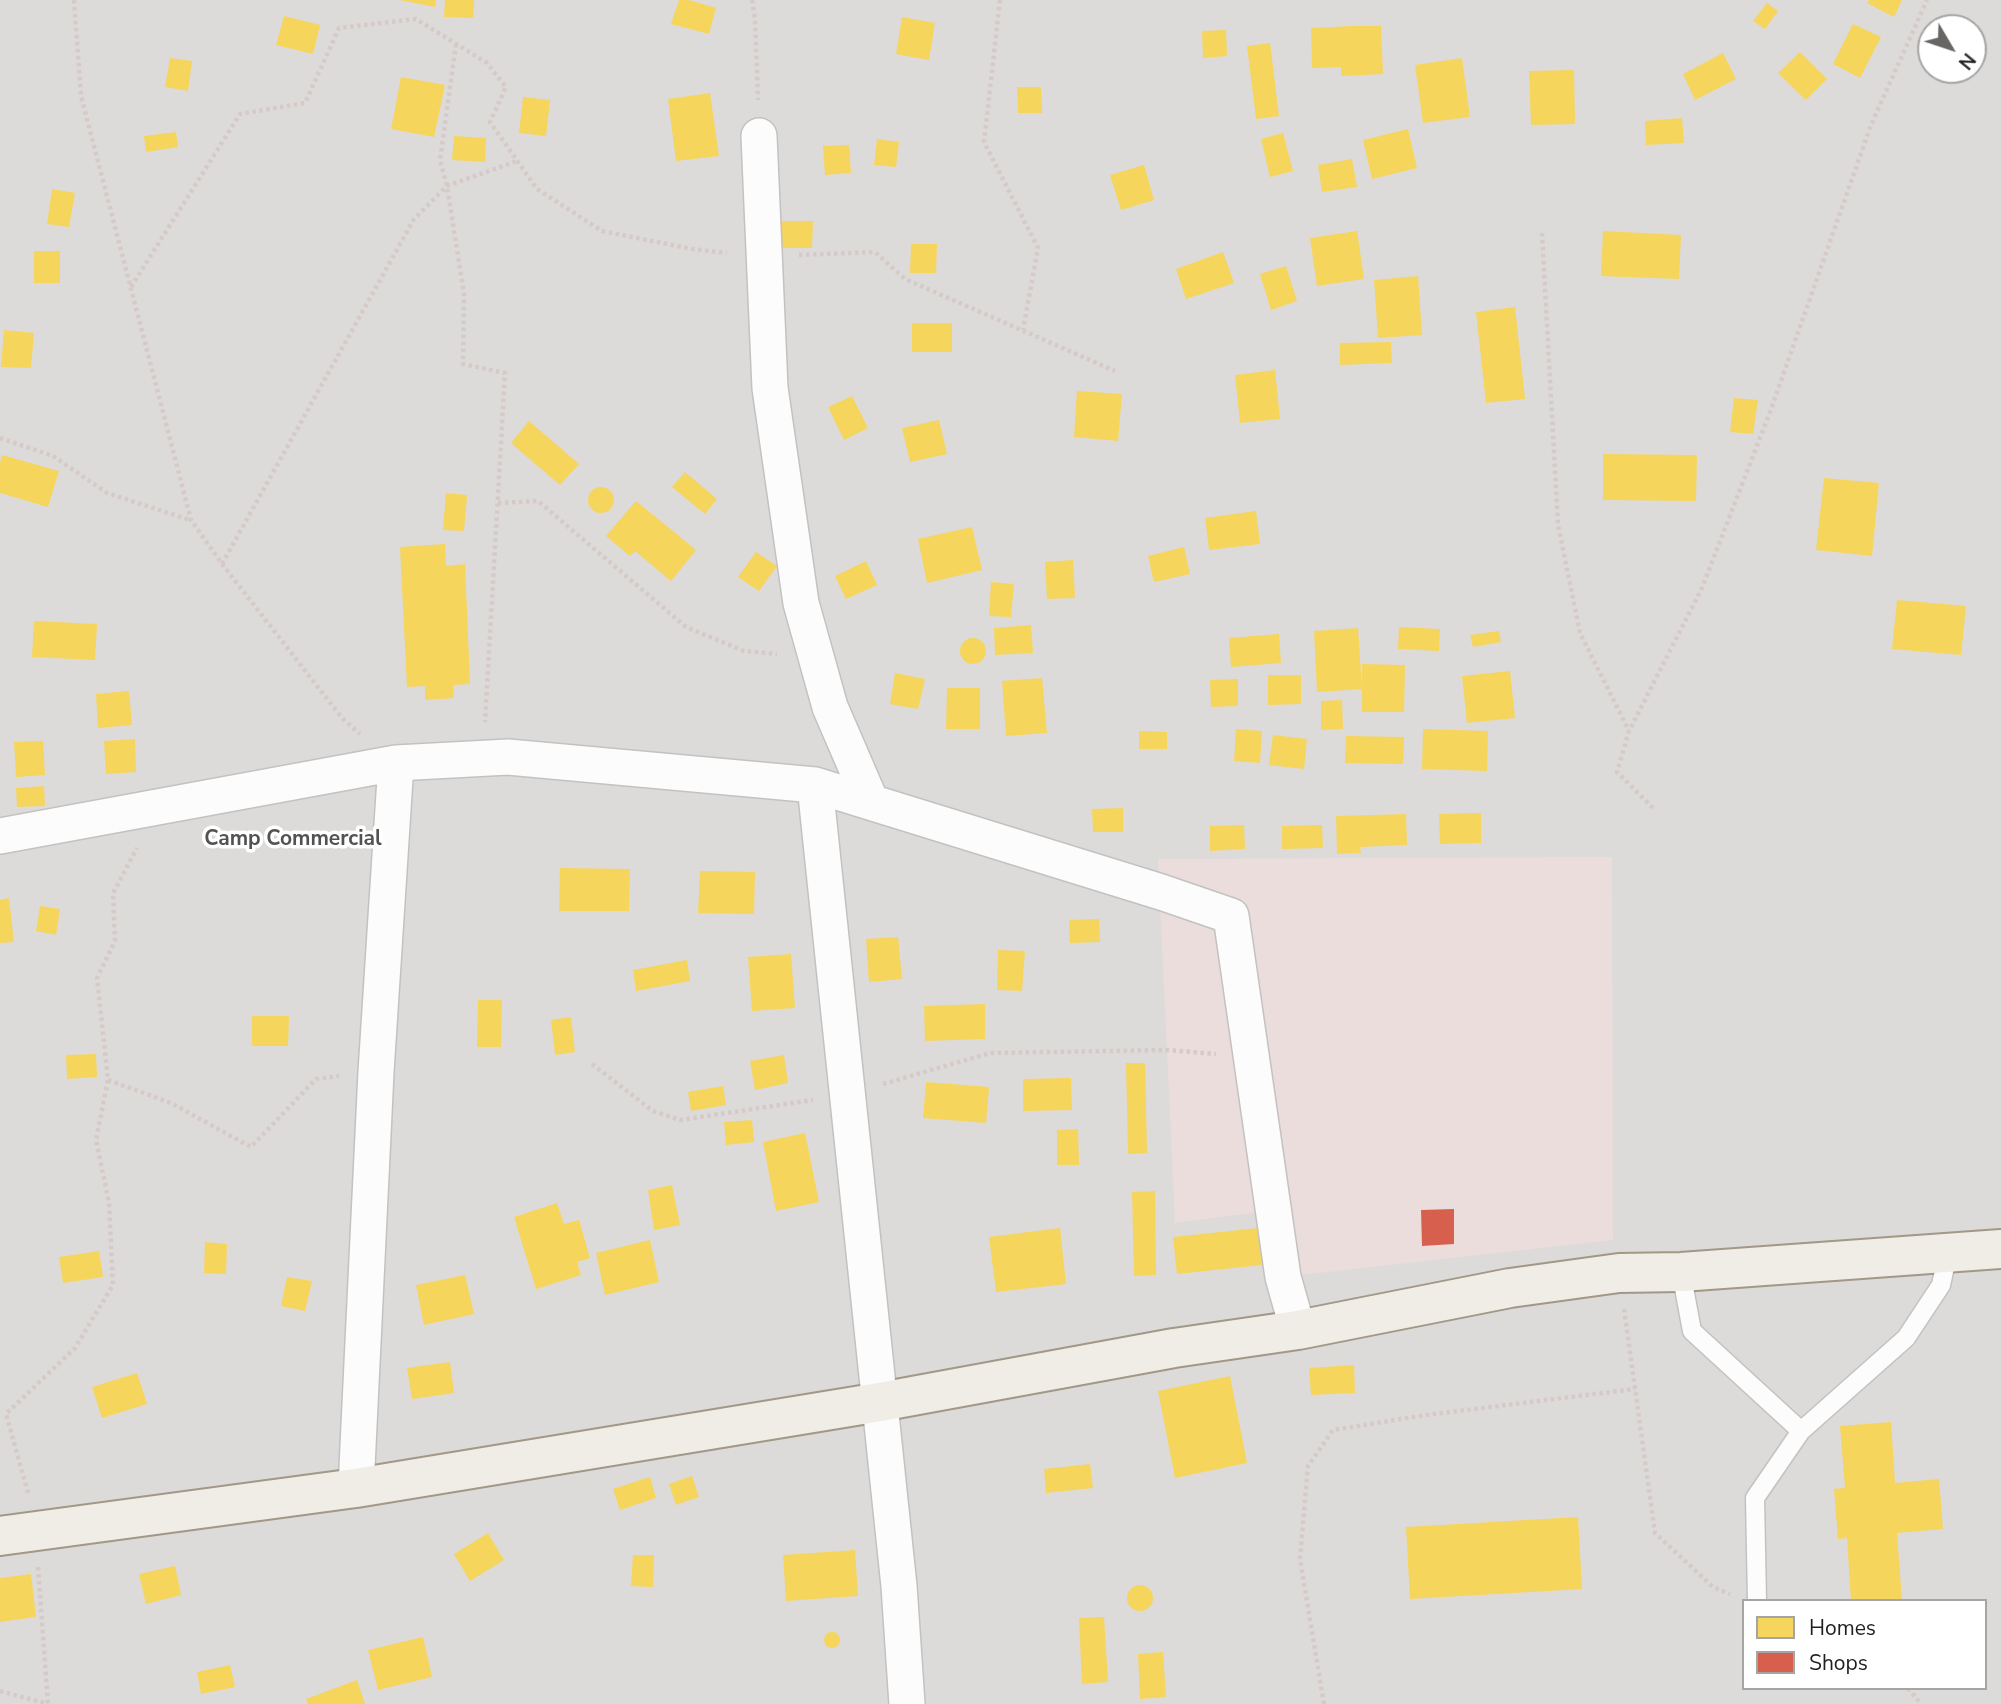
<!DOCTYPE html>
<html>
<head>
<meta charset="utf-8">
<style>
  body { margin:0 }
  #map { position:relative; width:2001px; height:1704px; overflow:hidden; background:#edebe8; font-family:"Nunito Sans",sans-serif }
  canvas { display:block }
  .legend { position:absolute; left:1742px; top:1599px; width:245px; height:91px; box-sizing:border-box; background:#fff; border:2px solid #a5a5a5; margin:0; padding:9px 12px; list-style:none; font-size:21px; color:#1f1f1f }
  .legend li { display:flex; align-items:center; gap:14px; height:35px }
  .legend b { width:35px; border:2px solid #a5a5a5 }
  .north { position:absolute; left:1917px; top:14px; width:70px; height:70px; box-sizing:border-box; background:#fff; border:2px solid #a5a5a5; border-radius:50%; rotate:129deg; font-size:19px; font-weight:700; line-height:28px; text-align:center; color:#1f1f1f }
  .north::after { content:''; display:block; margin:auto; width:24px; height:32px; background:#676665; clip-path:polygon(50% 0,100% 100%,50% 72%,0 100%) }
</style>
</head>
<body>
<div id="map">
<canvas width="2001" height="1704"></canvas>
<ul class="legend">
<li><b style="height:19px;background:#f6d55c"></b>Homes</li>
<li><b style="height:19px;background:#d6604d"></b>Shops</li>
</ul>
<div class="north">N</div>
</div>
<script>
const ctx = document.querySelector('canvas').getContext('2d');
ctx.lineJoin = 'round';
function paint(path, color) { ctx.fillStyle = color; ctx.fill(path, 'evenodd'); }
const toPath = rows => new Path2D(rows.map(r => 'M' + r).join(''));
function trace(path, color, width, dash) { ctx.strokeStyle = color; ctx.lineWidth = width; ctx.lineCap = dash ? 'butt' : 'round'; ctx.setLineDash(dash || []); ctx.stroke(path); }
function label(font, color, halo, rows, align = 'center') {
  ctx.font = font + ' "Nunito Sans",sans-serif'; ctx.lineWidth = 7; ctx.setLineDash([]); ctx.textBaseline = 'middle'; ctx.strokeStyle = halo; ctx.fillStyle = color; for (const [text, x, y, turn = 0] of rows) {
    ctx.save(); ctx.translate(x, y); ctx.rotate((+turn || 0) * Math.PI / 180); ctx.textAlign = isNaN(turn) ? turn : align; if (halo) ctx.strokeText(text, 0, 0); ctx.fillText(text, 0, 0); ctx.restore();
  }
}
const residential = toPath([
  [0,0,2001,0,2001,1704,0,1704],
  [1931,28,1973,28,1973,70,1931,70],
  [1744,1601,1985,1601,1985,1688,1744,1688]
]);
const commercial = toPath([
  [1612,857,1613,1240,1283,1277,1274,1210,1175,1223,1158,859]
]);
const homes = toPath([
  [400,0,436,0,435,7],
  [445,0,474,0,473,18,444,17],
  [679,0,689,0,716,8,709,34,671,24],
  [1869,0,1902,0,1894,17,1867,3],
  [1767,3,1778,11,1765,29,1753,21],
  [284,16,320,25,313,54,276,45],
  [902,17,935,23,929,60,896,54],
  [1853,24,1881,37,1860,78,1833,64],
  [1351,26,1381,26,1383,74,1341,76,1341,67,1312,68,1311,28],
  [1226,30,1227,56,1203,58,1202,31],
  [1270,43,1279,116,1256,119,1247,46],
  [1800,52,1827,79,1806,100,1778,73],
  [1723,53,1736,79,1695,100,1683,74],
  [170,58,192,61,188,91,165,87],
  [1462,58,1470,117,1423,123,1415,65],
  [1574,70,1575,124,1531,125,1529,71],
  [401,77,445,85,434,137,391,129],
  [1017,87,1041,87,1042,113,1018,113],
  [710,93,719,156,676,161,668,99],
  [523,97,550,100,546,136,519,133],
  [1682,118,1684,143,1646,145,1645,121],
  [1408,129,1417,168,1372,179,1363,140],
  [176,132,178,147,146,152,144,136],
  [1283,133,1293,171,1270,177,1261,139],
  [454,136,486,138,485,162,452,160],
  [877,139,899,142,896,167,874,165],
  [849,145,851,173,825,175,823,146],
  [1352,159,1357,187,1322,192,1318,165],
  [1144,165,1154,200,1121,210,1110,175],
  [52,189,75,193,69,227,47,224],
  [778,221,813,221,812,248,778,248],
  [1357,231,1364,279,1317,286,1310,238],
  [1603,231,1681,235,1679,279,1601,276],
  [911,244,937,244,936,273,910,273],
  [34,251,60,251,60,283,34,283],
  [1223,252,1234,283,1186,299,1176,269],
  [1286,266,1297,301,1271,310,1260,274],
  [1418,276,1422,335,1378,338,1374,280],
  [1515,307,1525,399,1486,403,1476,312],
  [912,323,952,323,952,352,912,352],
  [4,330,34,333,31,368,1,367],
  [1391,342,1392,363,1340,365,1340,343],
  [1275,370,1280,419,1240,423,1235,375],
  [1077,391,1122,394,1118,441,1074,437],
  [852,396,868,428,844,440,828,407],
  [1734,398,1758,400,1753,434,1730,432],
  [939,420,947,454,910,462,902,428],
  [529,421,579,464,560,485,511,443],
  [1603,454,1697,455,1696,501,1603,500],
  [2,455,59,471,48,507,0,493,0,463],
  [685,472,717,499,705,514,672,487],
  [1824,478,1879,483,1872,556,1816,550],
  '588 500a13 13 0 1 1 26 0a13 13 0 1 1-26 0Z',
  [446,493,467,495,464,531,443,530],
  [636,501,696,550,671,581,635,551,630,556,606,536],
  [1256,511,1260,544,1209,550,1205,518],
  [972,527,982,570,927,583,918,539],
  [445,544,446,566,465,564,470,684,453,685,454,698,425,700,425,686,407,687,400,547],
  [1184,547,1190,574,1154,582,1148,556],
  [756,552,777,566,759,591,738,577],
  [1073,560,1075,598,1047,599,1045,562],
  [866,561,877,585,846,599,835,576],
  [991,582,1014,584,1011,617,989,616],
  [1897,600,1966,606,1961,655,1892,649],
  [34,621,97,624,95,660,32,657],
  [1031,625,1033,653,995,655,994,628],
  [1399,627,1440,629,1439,651,1398,649],
  [1358,628,1362,689,1317,692,1314,631],
  [1499,631,1501,642,1473,647,1470,635],
  [1279,634,1281,663,1231,667,1229,638],
  '960 651a13 13 0 1 1 26 0a13 13 0 1 1-26 0Z',
  [1362,664,1405,665,1404,712,1362,712],
  [1510,671,1515,718,1467,723,1462,676],
  [895,673,925,679,918,709,890,704],
  [1268,675,1301,675,1301,704,1268,705],
  [1042,678,1047,733,1006,736,1002,681],
  [1238,679,1238,706,1211,707,1210,680],
  [947,688,980,688,980,729,946,729],
  [129,691,132,725,98,728,96,694],
  [1342,700,1343,729,1321,730,1321,701],
  [1236,729,1262,731,1260,763,1234,761],
  [1423,729,1488,731,1487,771,1422,769],
  [1139,731,1167,732,1167,749,1139,749],
  [1273,735,1307,739,1304,769,1269,765],
  [1346,736,1404,737,1403,764,1345,763],
  [135,739,136,772,106,774,104,741],
  [43,741,45,775,16,777,14,742],
  [44,786,45,806,17,807,16,788],
  [1123,808,1123,832,1093,832,1092,809],
  [1481,813,1481,843,1440,844,1439,814],
  [1406,814,1407,845,1360,847,1361,853,1337,854,1336,816],
  [1244,825,1245,849,1210,851,1210,826],
  [1322,825,1323,848,1282,849,1282,826],
  [560,868,630,869,629,911,559,911],
  [700,871,755,872,754,914,698,913],
  [9,898,14,942,0,943,0,900],
  [40,906,60,909,56,935,36,931],
  [1099,919,1100,942,1070,943,1069,920],
  [898,937,902,979,869,982,866,939],
  [998,950,1025,951,1022,991,997,990],
  [791,954,795,1008,752,1011,748,957],
  [687,960,690,981,636,991,633,970],
  [478,1000,502,1000,501,1047,477,1047],
  [985,1004,985,1039,925,1041,924,1006],
  [252,1016,289,1016,288,1046,252,1046],
  [571,1017,575,1052,555,1055,551,1020],
  [96,1054,97,1077,67,1079,66,1055],
  [784,1055,788,1083,755,1090,750,1061],
  [1126,1063,1145,1063,1147,1153,1128,1154],
  [1071,1078,1072,1110,1023,1111,1023,1079],
  [926,1082,989,1087,986,1123,923,1118],
  [723,1086,726,1105,691,1111,688,1092],
  [752,1120,754,1142,726,1145,724,1122],
  [1078,1129,1079,1165,1057,1165,1057,1130],
  [805,1133,819,1202,776,1211,763,1142],
  [672,1185,680,1225,654,1230,648,1190],
  [1155,1191,1156,1275,1134,1276,1132,1192],
  [557,1203,564,1224,579,1220,590,1258,577,1262,581,1275,536,1289,514,1217],
  [1268,1227,1271,1264,1177,1274,1173,1237],
  [1060,1228,1066,1284,996,1292,989,1237],
  [650,1240,659,1282,605,1295,596,1253],
  [205,1242,227,1244,226,1274,204,1273],
  [99,1251,103,1277,63,1283,59,1257],
  [465,1275,474,1314,424,1325,416,1285],
  [287,1277,312,1281,305,1311,281,1306],
  [450,1362,454,1393,412,1399,407,1368],
  [1354,1365,1355,1393,1311,1395,1309,1368],
  [137,1373,147,1404,102,1418,92,1387],
  [1230,1376,1247,1463,1175,1478,1158,1391],
  [1891,1422,1895,1483,1939,1479,1943,1529,1897,1533,1902,1601,1851,1601,1847,1538,1838,1539,1834,1489,1845,1488,1840,1426],
  [1090,1464,1093,1488,1046,1493,1044,1469],
  [692,1476,699,1497,676,1505,669,1484],
  [650,1477,656,1498,620,1510,613,1489],
  [1578,1517,1582,1589,1410,1599,1406,1527],
  [488,1533,504,1560,470,1581,454,1554],
  [855,1550,858,1596,786,1601,783,1555],
  [633,1555,654,1555,653,1587,631,1586],
  [175,1566,181,1595,146,1604,139,1574],
  [31,1574,36,1617,0,1622,0,1578],
  '1127 1598a13 13 0 1 1 26 0a13 13 0 1 1-26 0Z',
  [1104,1617,1108,1682,1082,1684,1079,1618],
  '824 1640a8 8 0 1 1 16 0a8 8 0 1 1-16 0Z',
  [423,1637,432,1677,378,1690,368,1650],
  [1163,1652,1166,1697,1140,1699,1138,1654],
  [230,1665,235,1687,201,1694,197,1672],
  [357,1680,365,1704,308,1704,306,1699]
]);
const shops = toPath([
  [1454,1209,1454,1244,1422,1246,1421,1210]
]);
const path = toPath([
  [74,0,81,96,191,520,222,564,342,718,360,734],
  [752,0,755,19,758,100],
  [1000,0,984,142,1038,248,1023,330],
  [456,44,440,160,447,186,464,294,463,364,505,373,485,722],
  [1542,233,1558,525,1580,633,1629,731],
  [799,255,875,252,905,279,1115,371],
  [131,287,240,114,305,103,339,28,416,19,487,63,506,87,490,122,537,189,602,231,692,249,727,253],
  [0,438,53,456,107,493,190,520],
  [498,503,538,501,686,627,744,651,777,654],
  [222,564,414,219,447,186,517,161],
  [1653,808,1617,772,1629,731,1702,588,1770,412,1871,125,1927,0],
  [592,1064,653,1111,680,1120,813,1100],
  [108,1080,171,1103,251,1147,316,1079,339,1076],
  [883,1084,990,1053,1168,1050,1216,1054],
  [1624,1309,1655,1533,1713,1587,1730,1594],
  [28,1493,6,1414,75,1348,113,1285,109,1203,96,1140,108,1080,97,978,115,941,113,893,137,848],
  [38,1567,48,1704],
  [1908,1688,1921,1704],
  [0,1691,48,1704],
  [1324,1704,1300,1559,1308,1466,1333,1430,1426,1415,1635,1389]
]);
const service = toPath([
  [1681,1272,1692,1331,1801,1431],
  [1757,1601,1755,1498,1801,1431,1906,1338,1941,1285,1948,1253]
]);
const minor = toPath([
  [759,136,770,388,801,603,830,707,871,802],
  [815,785,899,1586,907,1704],
  [0,836,396,763],
  [356,1488,376,1072,396,763,508,757,815,785,1161,892,1231,916,1283,1277,1298,1330]
]);
const primary = toPath([
  [0,1536,356,1488,880,1402,1174,1348,1298,1330,1510,1288,1619,1273,1681,1272,2001,1249]
]);
const neighbourhoodNames = [
  ["Camp Commercial",293,840]
];
paint(residential, '#dcdbd9');
paint(commercial, '#eadddb');
paint(homes, '#f6d55c');
paint(shops, '#d6604d');
trace(service, '#c3c2c0', 21);
trace(minor, '#c3c2c0', 38);
trace(primary, '#a19887', 42);
trace(path, '#d6cac8', 4.5, [3.5, 3.5]);
trace(service, '#fcfcfc', 18);
trace(minor, '#fcfcfc', 35);
trace(primary, '#f0ece6', 38);
label('bold 21px', '#525252', '#fff', neighbourhoodNames);
</script>
</body>
</html>
